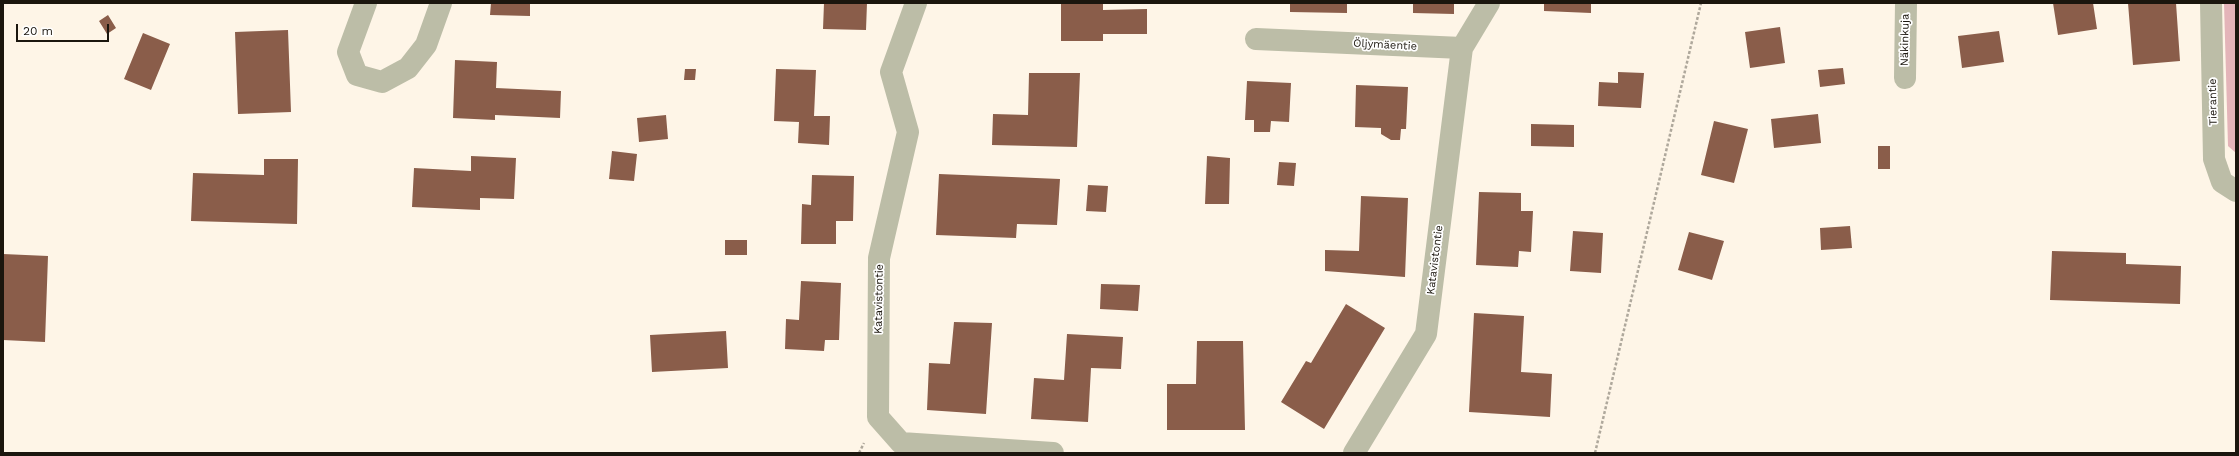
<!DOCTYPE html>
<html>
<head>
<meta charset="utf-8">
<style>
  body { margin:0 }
  #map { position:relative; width:2239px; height:456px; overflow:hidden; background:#fef5e7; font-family:"Work Sans",sans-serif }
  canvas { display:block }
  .frame { position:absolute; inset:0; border:4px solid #1b160e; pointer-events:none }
  .scale { position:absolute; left:16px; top:24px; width:93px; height:18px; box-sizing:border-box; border:2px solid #1b160e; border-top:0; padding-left:5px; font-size:12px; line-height:14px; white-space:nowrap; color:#1b160e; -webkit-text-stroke:3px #fff; paint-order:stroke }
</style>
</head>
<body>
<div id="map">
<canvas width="2239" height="456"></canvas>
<div class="frame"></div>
<div class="scale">20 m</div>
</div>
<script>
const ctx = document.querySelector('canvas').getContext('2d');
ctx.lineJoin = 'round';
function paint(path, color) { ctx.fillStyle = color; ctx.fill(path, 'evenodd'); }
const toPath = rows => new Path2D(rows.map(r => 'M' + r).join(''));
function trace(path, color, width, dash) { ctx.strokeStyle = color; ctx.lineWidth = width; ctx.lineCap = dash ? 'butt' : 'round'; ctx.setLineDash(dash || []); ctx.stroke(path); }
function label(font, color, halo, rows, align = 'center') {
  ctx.font = font + ' "Work Sans",sans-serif'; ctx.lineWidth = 3.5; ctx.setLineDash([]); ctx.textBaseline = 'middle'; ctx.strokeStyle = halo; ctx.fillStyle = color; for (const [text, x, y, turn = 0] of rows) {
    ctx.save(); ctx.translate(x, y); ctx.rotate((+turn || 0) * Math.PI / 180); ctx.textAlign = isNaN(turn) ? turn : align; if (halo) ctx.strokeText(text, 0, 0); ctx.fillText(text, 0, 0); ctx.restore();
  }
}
const green = toPath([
  [2224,3,2236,3,2236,153,2228,146]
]);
const building = toPath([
  [491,3,530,3,530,16,490,15],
  [824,3,867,3,866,30,823,29],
  [1061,3,1103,3,1103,10,1147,9,1147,34,1103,34,1103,41,1061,41],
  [1290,3,1347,3,1347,13,1290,12],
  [1413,3,1454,3,1454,14,1413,13],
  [1544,3,1591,3,1591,13,1544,11],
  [2053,3,2093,3,2097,29,2058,35],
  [2128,3,2176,3,2180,61,2133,65],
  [108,15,116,28,107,34,99,21],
  [1780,27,1785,63,1750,68,1745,32],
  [288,30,291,112,238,114,235,32],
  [1999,31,2004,62,1962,68,1958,36],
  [143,33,170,44,151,90,124,79],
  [455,60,497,62,496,88,561,91,560,118,495,115,495,120,453,118],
  [1843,68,1845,84,1820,87,1818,70],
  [685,69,696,69,695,80,684,80],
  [776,69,816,70,814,116,830,116,829,145,798,143,799,122,774,121],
  [1618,72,1644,73,1641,108,1598,106,1599,82,1618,83],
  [1029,73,1080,73,1077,147,992,145,993,114,1028,115],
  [1247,81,1291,83,1289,122,1271,121,1270,132,1254,132,1254,120,1245,120],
  [1356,85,1408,87,1406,129,1401,129,1400,140,1391,140,1381,134,1381,128,1355,127],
  [1818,114,1821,143,1774,148,1771,119],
  [666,115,668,139,639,142,637,118],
  [1714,121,1748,129,1734,183,1701,175],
  [1531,124,1574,125,1574,147,1531,146],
  [1878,146,1890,146,1890,169,1878,169],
  [612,151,637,154,634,181,609,179],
  [471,156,516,158,514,199,480,198,480,210,412,207,414,168,471,171],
  [1207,156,1230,158,1229,204,1205,204],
  [264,159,298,159,297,224,191,221,193,173,264,175],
  [1279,162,1296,163,1294,186,1277,185],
  [939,174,1060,179,1057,225,1017,224,1016,238,936,235],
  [812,175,854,176,853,221,836,221,836,244,801,244,802,204,811,205],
  [1088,185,1108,186,1106,212,1086,211],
  [1479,192,1521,193,1521,211,1533,211,1531,252,1519,251,1518,267,1476,265],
  [1361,196,1408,198,1405,277,1325,271,1325,250,1359,251],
  [1850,226,1852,248,1821,250,1820,228],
  [1573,231,1603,233,1601,273,1570,271],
  [1689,232,1724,241,1712,280,1678,270],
  [725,240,747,240,747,255,725,255],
  [2052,251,2126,253,2126,264,2181,266,2180,304,2050,300],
  [3,254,48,256,45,342,3,340],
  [801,281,841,283,839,340,825,340,824,351,785,349,786,319,799,320],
  [1101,284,1140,285,1138,311,1100,309],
  [1346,304,1385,328,1324,429,1281,402,1306,361,1311,363],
  [1474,313,1524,316,1521,372,1552,374,1550,417,1469,412],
  [954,322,992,323,986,414,927,410,929,363,950,364],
  [726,331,728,368,652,372,650,335],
  [1067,334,1123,337,1121,369,1091,368,1088,422,1031,419,1034,378,1064,380],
  [1197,341,1243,341,1245,430,1167,430,1167,384,1196,384]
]);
const path = toPath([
  [859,453,864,443],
  [1595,453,1701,3]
]);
const minor = toPath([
  [366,3,348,52,357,75,382,82,408,68,426,45,441,3],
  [916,3,891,72,908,132,879,258,878,417,901,443,1053,453],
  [2211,3,2214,159,2222,182,2236,191],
  [1256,39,1462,48,1489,3],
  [1905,78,1906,3],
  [1354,453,1426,334,1462,48]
]);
const streetNames = [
  ["Näkinkuja",1905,40,-89],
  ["Öljymäentie",1385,45,3],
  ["Tierantie",2213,102,-91],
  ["Katavistontie",1435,260,-83],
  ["Katavistontie",879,299,-89]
];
paint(green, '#e4b4b9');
paint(building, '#8a5d4a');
trace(path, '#afa89c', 2.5, [3, 2]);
trace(minor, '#bcbda7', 22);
label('11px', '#1b160e', '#fff', streetNames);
</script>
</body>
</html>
